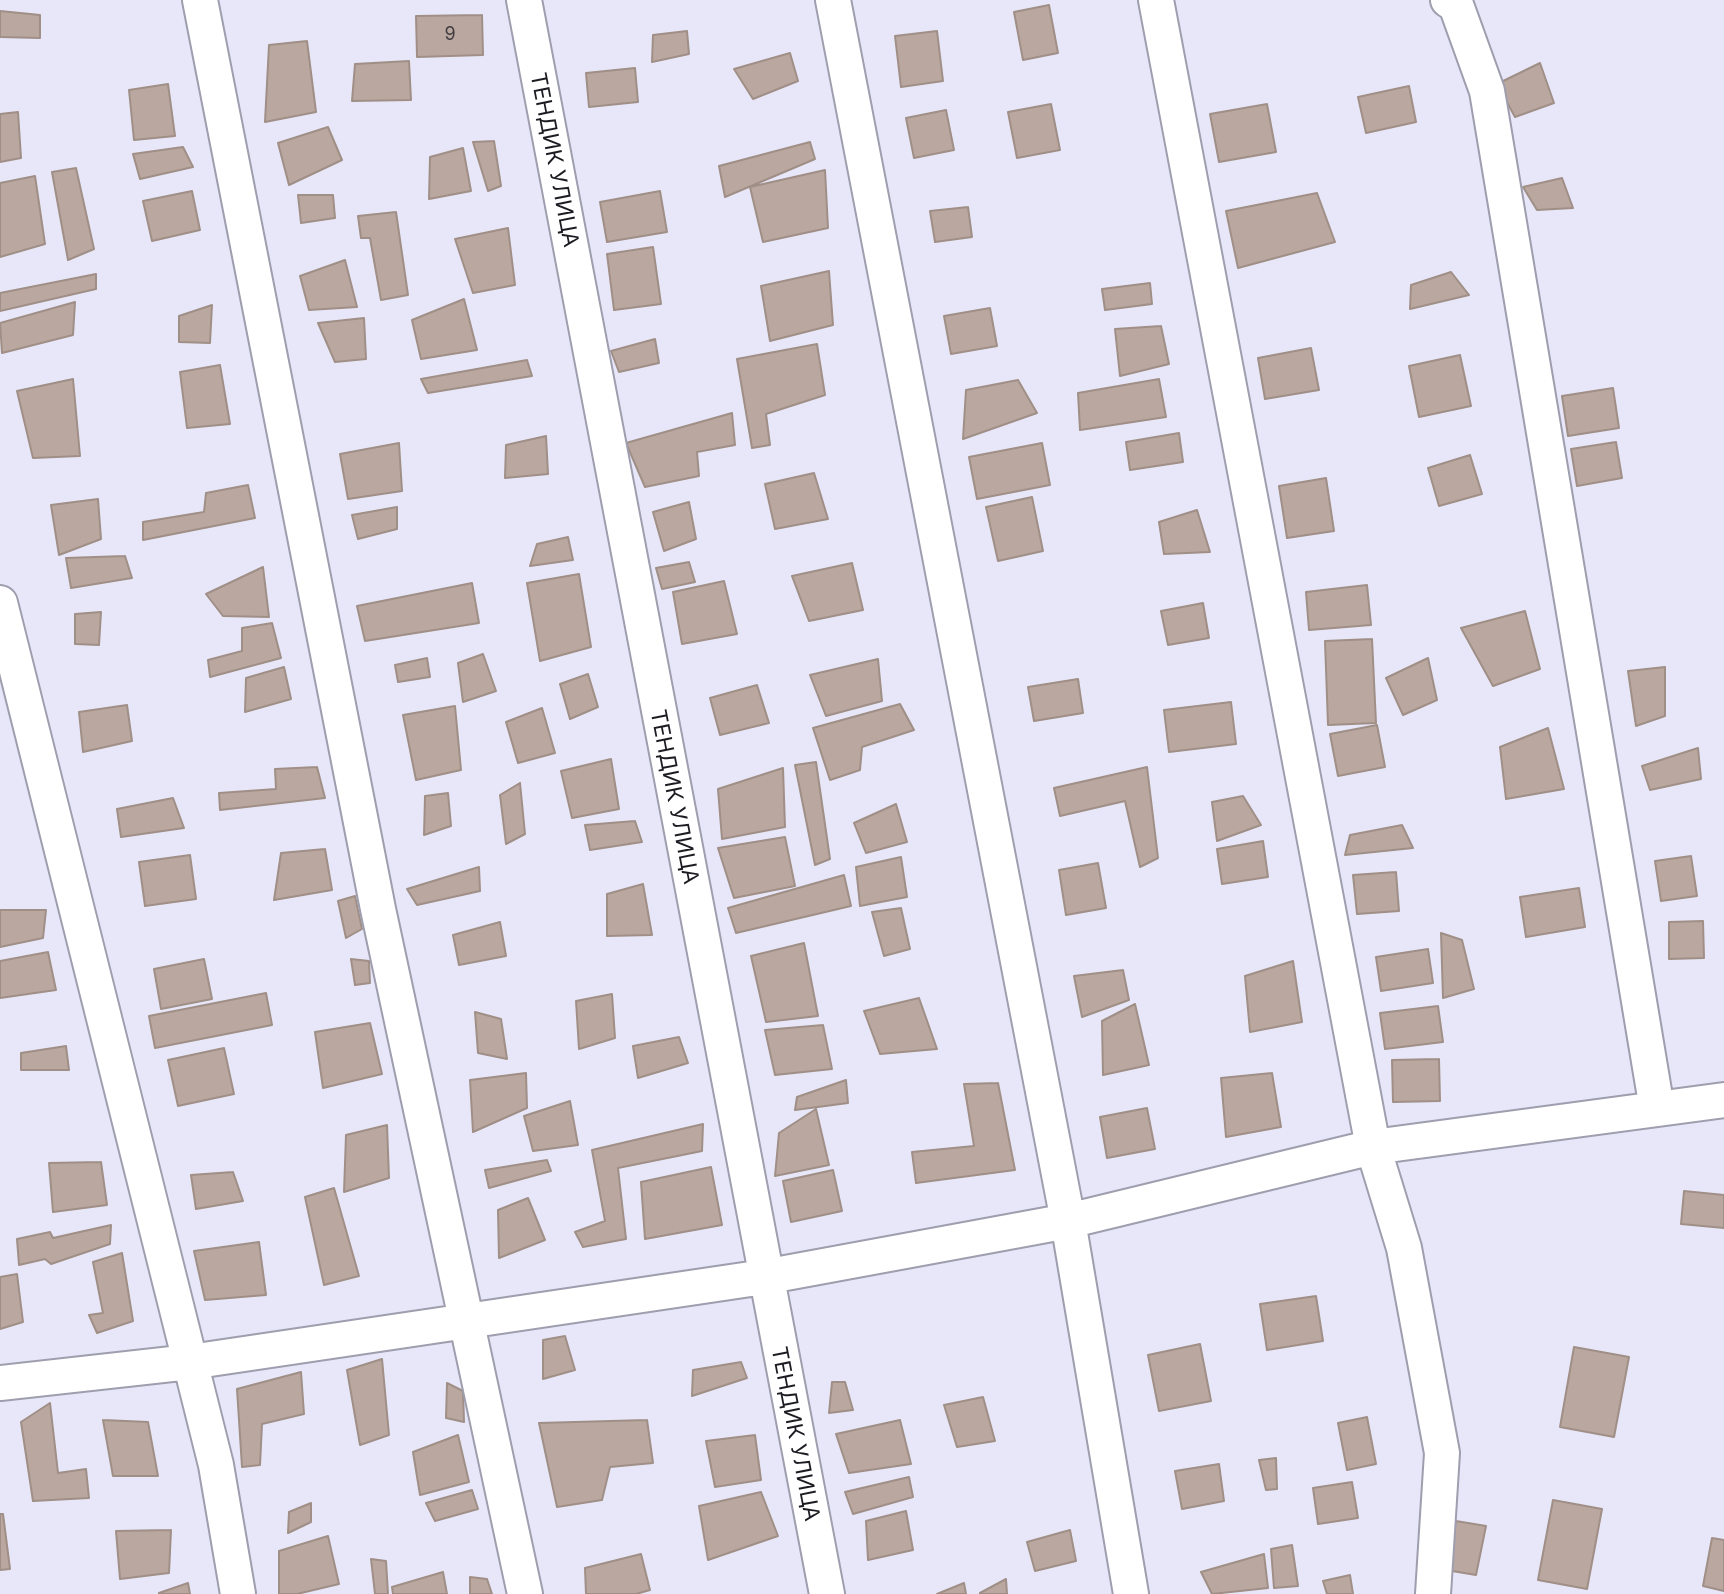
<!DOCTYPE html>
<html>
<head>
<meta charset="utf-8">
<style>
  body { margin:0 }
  canvas { display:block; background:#e7e7f9 }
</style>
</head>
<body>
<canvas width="1724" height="1594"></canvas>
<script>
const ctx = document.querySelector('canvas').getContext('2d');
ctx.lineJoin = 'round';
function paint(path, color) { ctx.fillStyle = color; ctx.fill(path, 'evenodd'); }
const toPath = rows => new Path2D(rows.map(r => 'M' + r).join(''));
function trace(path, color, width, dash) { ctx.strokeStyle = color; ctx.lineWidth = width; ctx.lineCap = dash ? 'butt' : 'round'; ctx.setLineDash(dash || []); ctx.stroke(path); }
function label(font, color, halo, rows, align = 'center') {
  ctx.font = font + ' Inter,sans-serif'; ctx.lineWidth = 7; ctx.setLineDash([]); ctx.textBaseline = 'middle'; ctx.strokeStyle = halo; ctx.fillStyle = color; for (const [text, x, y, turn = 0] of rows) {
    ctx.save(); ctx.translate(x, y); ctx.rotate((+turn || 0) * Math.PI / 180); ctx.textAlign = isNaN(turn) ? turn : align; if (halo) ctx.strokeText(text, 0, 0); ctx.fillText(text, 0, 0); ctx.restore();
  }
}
const building = toPath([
  [1049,5,1058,53,1023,60,1014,12,1049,5],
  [0,11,40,15,40,38,0,37,0,11],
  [482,15,483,55,417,57,416,16,482,15],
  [687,31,689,54,652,62,653,35,687,31],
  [937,31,943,81,901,87,895,36,937,31],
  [307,41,316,112,265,122,269,45,307,41],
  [790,53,798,81,753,99,734,69,790,53],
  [409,61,411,100,352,101,355,64,409,61],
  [1540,63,1554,103,1515,117,1497,84,1540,63],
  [635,68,638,102,589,107,586,73,635,68],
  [168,84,175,136,134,140,129,90,168,84],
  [1409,86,1416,122,1366,133,1358,97,1409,86],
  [1051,104,1060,150,1017,158,1008,112,1051,104],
  [1267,104,1276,152,1219,162,1210,114,1267,104],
  [946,110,954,150,914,158,906,118,946,110],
  [18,112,21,158,0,162,0,114,18,112],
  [328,127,342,160,289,185,278,143,328,127],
  [494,141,501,186,488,191,473,142,494,141],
  [810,142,815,159,725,197,719,166,810,142],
  [183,147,193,167,140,179,133,154,183,147],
  [463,148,471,191,429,199,430,157,463,148],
  [76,168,94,249,68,260,52,172,76,168],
  [825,170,828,228,763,242,750,187,825,170],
  [35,176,45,244,0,257,0,183,35,176],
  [1562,178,1573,208,1537,210,1523,187,1562,178],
  [192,191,200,230,152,241,143,201,192,191],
  [660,191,667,232,607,242,600,202,660,191],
  [1317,193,1335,242,1238,268,1226,211,1317,193],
  [298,195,333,195,335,218,301,223,298,195],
  [968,207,972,237,935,242,930,211,968,207],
  [396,212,408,295,381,300,370,238,361,238,358,216,396,212],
  [508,228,515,285,473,293,455,239,508,228],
  [653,247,661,304,614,310,607,254,653,247],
  [345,260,357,307,309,310,300,276,345,260],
  [829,271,833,325,770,341,761,286,829,271],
  [1451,272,1469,295,1410,309,1411,285,1451,272],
  [96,274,96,289,0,311,0,293,96,274],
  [1150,283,1152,304,1105,310,1102,289,1150,283],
  [464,299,477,350,421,359,412,320,464,299],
  [75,302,73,335,2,353,0,323,75,302],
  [212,305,210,343,179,342,179,316,212,305],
  [990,308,997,346,951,354,944,316,990,308],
  [364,318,366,359,335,362,318,323,364,318],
  [1161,326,1169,364,1120,376,1115,329,1161,326],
  [655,339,659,363,619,372,611,351,655,339],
  [817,344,825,395,766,414,770,445,752,448,737,359,817,344],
  [1311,348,1319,390,1265,399,1258,358,1311,348],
  [1460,355,1471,406,1419,417,1409,366,1460,355],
  [527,360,532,376,428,393,421,379,527,360],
  [220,365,230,424,187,428,180,372,220,365],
  [73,379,80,456,33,458,17,391,73,379],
  [1159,379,1166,417,1080,430,1078,393,1159,379],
  [1018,380,1037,413,963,439,966,390,1018,380],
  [1613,388,1619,428,1568,436,1562,396,1613,388],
  [732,413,735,445,697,452,699,476,645,487,626,443,732,413],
  [1179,433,1183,462,1130,470,1126,442,1179,433],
  [546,436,548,474,505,478,506,445,546,436],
  [1616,442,1622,478,1577,486,1571,449,1616,442],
  [399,443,402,491,348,499,340,454,399,443],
  [1042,443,1050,485,977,499,969,457,1042,443],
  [1470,455,1482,494,1439,506,1428,468,1470,455],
  [814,473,828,519,775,529,765,484,814,473],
  [1326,478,1334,531,1287,538,1279,486,1326,478],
  [248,485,255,518,143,540,143,522,204,512,206,493,248,485],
  [1032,497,1043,551,998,561,986,507,1032,497],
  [98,499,101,539,59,555,51,505,98,499],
  [689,502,696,539,664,551,653,512,689,502],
  [397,507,397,529,358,539,352,515,397,507],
  [1197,510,1210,552,1164,554,1159,522,1197,510],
  [568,537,573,560,530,566,537,544,568,537],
  [125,556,132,578,71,588,66,558,125,556],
  [689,562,695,582,662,589,656,568,689,562],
  [852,563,863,610,809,621,792,576,852,563],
  [263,567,269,617,223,616,206,594,263,567],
  [579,574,591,647,540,661,527,583,579,574],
  [724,581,737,634,682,644,673,592,724,581],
  [472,583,479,623,365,641,357,606,472,583],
  [1367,585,1371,625,1309,630,1306,592,1367,585],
  [1203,603,1209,638,1168,645,1161,611,1203,603],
  [1525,611,1540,669,1493,686,1461,628,1525,611],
  [101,612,99,645,75,644,75,614,101,612],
  [272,623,281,658,210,677,208,660,242,651,242,628,272,623],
  [1372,639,1376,723,1328,725,1325,641,1372,639],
  [483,654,496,691,463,702,458,663,483,654],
  [427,658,430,677,398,682,395,665,427,658],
  [1428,658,1437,700,1403,715,1386,678,1428,658],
  [878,659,882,701,826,716,810,675,878,659],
  [284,667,291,699,245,712,246,678,284,667],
  [1665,667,1665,716,1636,726,1628,671,1665,667],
  [588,674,598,707,570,719,560,684,588,674],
  [1078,679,1083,713,1034,721,1028,687,1078,679],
  [757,685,769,723,720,735,710,698,757,685],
  [1231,702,1236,744,1169,752,1164,710,1231,702],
  [900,704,914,730,862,747,860,770,830,780,813,728,900,704],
  [127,705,132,741,83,752,79,712,127,705],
  [455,706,461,770,416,780,403,715,455,706],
  [542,708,555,753,518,763,506,722,542,708],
  [1377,725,1385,767,1338,776,1330,734,1377,725],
  [1548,728,1564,789,1506,799,1500,747,1548,728],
  [1698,748,1701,779,1650,790,1642,766,1698,748],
  [611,759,619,809,572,818,561,771,611,759],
  [816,762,830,859,815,865,795,765,816,762],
  [317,767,325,798,220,810,219,793,276,789,275,769,317,767],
  [1147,767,1158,858,1140,867,1125,801,1060,816,1054,788,1147,767],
  [783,768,785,827,722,839,718,789,783,768],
  [520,783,525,834,506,844,500,795,520,783],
  [448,793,451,826,424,835,425,796,448,793],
  [1243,796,1261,825,1217,841,1212,802,1243,796],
  [173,798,184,828,121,837,117,809,173,798],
  [896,804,907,842,866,853,854,823,896,804],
  [635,821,642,842,590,850,585,825,635,821],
  [1402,825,1413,848,1345,855,1350,835,1402,825],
  [785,837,795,886,734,898,718,848,785,837],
  [1263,841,1268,877,1222,884,1217,849,1263,841],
  [325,849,332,890,274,900,281,853,325,849],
  [190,855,196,899,145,906,139,862,190,855],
  [1691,856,1697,896,1661,901,1655,861,1691,856],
  [901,857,907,897,860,906,856,867,901,857],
  [1098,863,1106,908,1066,915,1059,870,1098,863],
  [479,867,480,891,417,905,407,889,479,867],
  [1396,872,1399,911,1357,914,1353,875,1396,872],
  [844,875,851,906,736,933,728,908,844,875],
  [643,884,652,935,607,936,607,894,643,884],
  [1579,888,1585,927,1526,937,1520,897,1579,888],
  [355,896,362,929,346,938,338,901,355,896],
  [901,908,910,949,884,956,872,912,901,908],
  [0,910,46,910,43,938,0,947,0,910],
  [1703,921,1704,958,1669,959,1669,922,1703,921],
  [500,922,506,956,459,965,453,935,500,922],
  [1441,933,1462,940,1474,989,1443,998,1441,933],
  [804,943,818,1016,766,1022,751,956,804,943],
  [1428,949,1433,983,1381,991,1376,957,1428,949],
  [48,952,56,990,0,998,0,961,48,952],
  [204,959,212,999,161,1009,154,969,204,959],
  [351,959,369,961,370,983,355,985,351,959],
  [1293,961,1302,1022,1250,1032,1245,976,1293,961],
  [1123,970,1129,1000,1082,1017,1074,976,1123,970],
  [266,993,272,1025,155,1048,149,1016,266,993],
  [612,994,615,1038,579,1049,576,1001,612,994],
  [919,998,937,1049,880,1054,864,1011,919,998],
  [1135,1004,1149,1065,1103,1075,1102,1021,1135,1004],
  [1438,1006,1443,1042,1385,1049,1380,1013,1438,1006],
  [475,1012,501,1019,507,1059,478,1053,475,1012],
  [370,1023,382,1074,323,1088,315,1032,370,1023],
  [823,1025,832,1069,775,1075,765,1030,823,1025],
  [679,1037,688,1063,638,1078,633,1046,679,1037],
  [66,1046,69,1070,21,1070,21,1053,66,1046],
  [224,1048,234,1094,178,1106,168,1060,224,1048],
  [1439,1059,1440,1101,1393,1102,1392,1060,1439,1059],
  [526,1073,527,1108,473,1132,470,1080,526,1073],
  [1272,1073,1281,1127,1226,1137,1221,1078,1272,1073],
  [846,1080,848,1103,795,1110,797,1097,846,1080],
  [998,1083,1015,1170,916,1183,912,1152,974,1146,964,1084,998,1083],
  [570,1101,578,1145,533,1151,524,1116,570,1101],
  [1147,1108,1155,1149,1107,1158,1100,1117,1147,1108],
  [816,1109,829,1165,775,1176,779,1133,816,1109],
  [703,1124,702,1151,618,1168,626,1239,583,1247,575,1232,605,1221,592,1150,703,1124],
  [387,1125,389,1178,344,1192,346,1135,387,1125],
  [547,1160,551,1171,489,1188,485,1170,547,1160],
  [101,1162,107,1205,53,1212,49,1163,101,1162],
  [711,1167,722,1225,645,1239,641,1182,711,1167],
  [833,1170,842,1211,791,1222,783,1181,833,1170],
  [233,1172,243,1201,196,1209,191,1175,233,1172],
  [334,1188,359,1276,324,1285,305,1197,334,1188],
  [1684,1191,1724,1195,1724,1228,1681,1224,1684,1191],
  [528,1198,545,1240,499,1258,498,1210,528,1198],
  [111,1225,110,1244,51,1264,45,1259,19,1265,17,1239,50,1232,53,1238,111,1225],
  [259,1242,266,1295,205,1300,194,1251,259,1242],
  [122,1253,133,1321,97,1333,89,1315,103,1313,93,1262,122,1253],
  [17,1274,23,1322,0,1329,0,1277,17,1274],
  [1316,1296,1323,1341,1267,1350,1260,1304,1316,1296],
  [565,1336,575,1370,543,1379,543,1340,565,1336],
  [1200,1344,1211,1401,1159,1411,1148,1355,1200,1344],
  [1574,1347,1629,1357,1614,1437,1560,1427,1574,1347],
  [382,1359,389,1435,360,1445,347,1370,382,1359],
  [741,1362,747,1378,692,1396,693,1370,741,1362],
  [301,1372,304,1414,262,1424,260,1465,242,1467,237,1389,301,1372],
  [832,1382,845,1382,853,1410,829,1413,832,1382],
  [447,1383,463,1391,464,1422,446,1418,447,1383],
  [983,1397,995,1441,957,1447,944,1405,983,1397],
  [50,1403,58,1473,86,1469,89,1498,33,1501,21,1422,50,1403],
  [1367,1417,1376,1464,1347,1470,1338,1423,1367,1417],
  [103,1420,148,1422,158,1476,113,1476,103,1420],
  [647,1420,653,1463,610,1467,602,1500,557,1507,539,1423,647,1420],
  [900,1420,911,1464,849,1473,836,1434,900,1420],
  [458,1435,469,1482,420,1495,413,1452,458,1435],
  [755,1435,761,1480,715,1487,706,1441,755,1435],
  [1276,1458,1277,1489,1266,1490,1259,1460,1276,1458],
  [1219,1464,1224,1501,1182,1509,1175,1471,1219,1464],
  [909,1477,913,1497,853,1514,845,1492,909,1477],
  [1352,1482,1358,1518,1318,1524,1313,1488,1352,1482],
  [472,1490,478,1509,435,1521,426,1503,472,1490],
  [761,1492,778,1536,708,1560,699,1506,761,1492],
  [1553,1500,1602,1509,1587,1589,1538,1580,1553,1500],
  [311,1503,311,1522,288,1533,289,1512,311,1503],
  [906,1511,913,1550,868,1560,866,1521,906,1511],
  [0,1514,3,1514,10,1569,0,1570,0,1514],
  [1456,1521,1486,1526,1476,1575,1446,1570,1456,1521],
  [171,1530,169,1573,120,1579,116,1531,171,1530],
  [1070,1530,1076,1561,1035,1571,1027,1542,1070,1530],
  [328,1536,339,1584,297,1594,279,1594,279,1551,328,1536],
  [1712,1538,1724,1540,1724,1591,1703,1586,1712,1538],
  [1292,1545,1298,1586,1274,1588,1271,1549,1292,1545],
  [641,1554,650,1590,636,1594,586,1594,585,1568,641,1554],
  [1264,1554,1268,1588,1212,1594,1201,1572,1264,1554],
  [371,1559,386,1561,388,1594,375,1594,371,1559],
  [443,1572,447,1594,393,1594,392,1587,443,1572],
  [1350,1575,1353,1594,1327,1594,1323,1581,1350,1575],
  [470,1577,487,1579,492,1594,470,1594,470,1577],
  [1006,1579,1007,1594,980,1594,980,1593,1006,1579],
  [188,1583,190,1594,159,1594,159,1593,188,1583],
  [964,1583,966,1594,937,1594,964,1583]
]);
const minor = toPath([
  [200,0,378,909,525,1594],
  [524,0,827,1594],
  [833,0,1068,1221,1131,1594],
  [1156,0,1373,1147,1404,1248,1442,1453,1433,1594],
  [1448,0,1456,5,1487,91,1657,1109],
  [0,603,216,1465,238,1594],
  [0,1383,190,1362,764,1277,1068,1221,1373,1147,1724,1100]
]);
const numberNames = [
  ["9",450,35]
];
const streetNames = [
  ["ТЕНДИК УЛИЦА",554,160,79],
  ["ТЕНДИК УЛИЦА",674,797,79],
  ["ТЕНДИК УЛИЦА",795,1434,79]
];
paint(building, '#baa8a0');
trace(building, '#a08f86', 2);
trace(minor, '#9e9eae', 38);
trace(minor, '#fff', 34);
label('18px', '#433e42', null, numberNames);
label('22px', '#1b1b22', '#fff', streetNames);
</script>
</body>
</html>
